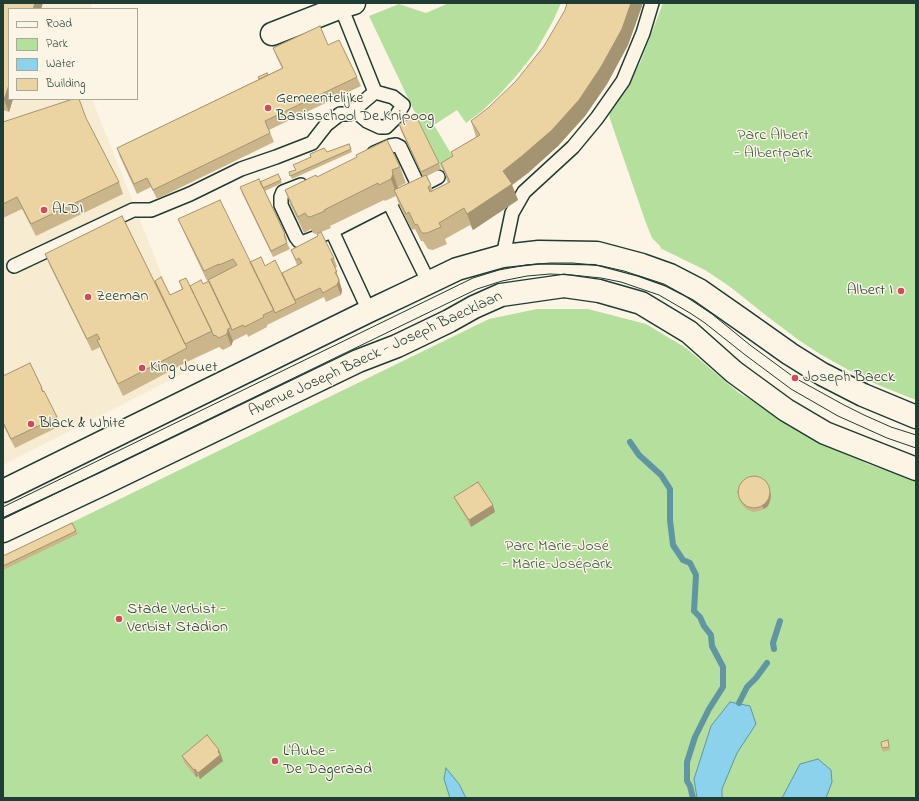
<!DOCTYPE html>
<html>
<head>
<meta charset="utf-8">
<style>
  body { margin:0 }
  #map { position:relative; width:919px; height:801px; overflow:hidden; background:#fcf5e5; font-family:"Indie Flower",sans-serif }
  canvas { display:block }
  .frame { position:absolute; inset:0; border:4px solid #1f3d34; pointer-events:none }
  .legend { position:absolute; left:8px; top:8px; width:130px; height:92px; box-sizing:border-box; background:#fcf5e5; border:1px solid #a4ab9e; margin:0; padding:5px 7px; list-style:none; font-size:12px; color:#1f3d34 }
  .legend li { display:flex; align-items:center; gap:8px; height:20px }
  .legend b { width:20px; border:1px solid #a4ab9e }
</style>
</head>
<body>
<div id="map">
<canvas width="919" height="801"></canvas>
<div class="frame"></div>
<ul class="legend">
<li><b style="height:5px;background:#fcf5e5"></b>Road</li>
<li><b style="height:11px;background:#b4df9d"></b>Park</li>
<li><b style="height:11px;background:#8cd2ed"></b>Water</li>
<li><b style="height:11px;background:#ecd4a2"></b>Building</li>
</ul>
</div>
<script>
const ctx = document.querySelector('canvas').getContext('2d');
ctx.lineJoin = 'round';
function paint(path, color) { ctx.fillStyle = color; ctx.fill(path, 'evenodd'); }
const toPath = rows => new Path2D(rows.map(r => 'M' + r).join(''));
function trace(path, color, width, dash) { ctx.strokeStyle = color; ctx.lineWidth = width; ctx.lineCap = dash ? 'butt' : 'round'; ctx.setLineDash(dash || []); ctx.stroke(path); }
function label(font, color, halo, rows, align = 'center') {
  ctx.font = font + ' "Indie Flower",sans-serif'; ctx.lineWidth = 3; ctx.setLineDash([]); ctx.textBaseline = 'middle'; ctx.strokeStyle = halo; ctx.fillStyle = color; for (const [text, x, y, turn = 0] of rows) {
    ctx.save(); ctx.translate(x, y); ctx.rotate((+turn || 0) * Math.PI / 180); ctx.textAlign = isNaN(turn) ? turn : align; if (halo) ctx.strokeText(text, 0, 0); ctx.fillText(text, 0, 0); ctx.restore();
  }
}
const built = toPath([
  [3,3,91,3,92,9,9,9,9,99,92,99,198,366,3,465]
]);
const green = toPath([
  [449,3,561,3,553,21,536,51,517,75,499,95,482,111,466,123,457,110,434,125,459,167,459,173,447,180,369,16,399,4,426,13],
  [663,3,916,3,916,400,901,394,878,385,852,372,820,354,800,341,768,317,729,286,705,270,660,248,661,247,652,238,646,223,610,119,609,114,629,84,640,63],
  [537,309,588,309,646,324,686,348,739,393,828,445,868,464,916,480,916,798,3,798,3,556,489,319]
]);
const water = toPath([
  [730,702,750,706,756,724,737,753,722,789,722,798,697,798,694,779,711,726,730,702],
  [818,759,831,770,832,782,826,798,782,798,800,764,818,759],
  [446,768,459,784,466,798,450,798,444,779,446,768]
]);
const stream = toPath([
  [630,442,639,455,661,475,670,489,670,520,673,545,683,560,690,563,696,575,694,611,700,617,704,626,711,635,712,646,723,667,723,687,709,709,695,737,687,762,687,781,690,786,693,798],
  [774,649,773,643,780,621],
  [739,703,747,687,756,678,767,663]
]);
const lane = toPath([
  [354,110,367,121,380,127,386,127,395,118,403,105,393,97,375,92],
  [374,153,390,146,396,145,400,147,419,187],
  [301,185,283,192,281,197,281,205,296,237,299,241,304,242,332,231,438,177],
  [389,202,429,283],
  [332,231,369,311],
  [503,256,512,213,524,192,573,147,597,118,623,81,643,33,652,3],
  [14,266,133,210,151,210,190,194,241,169,276,157,312,143,326,125,340,114,349,114,375,92,341,7]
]);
const street = toPath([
  [272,34,341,7,354,3]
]);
const secondary = toPath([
  [3,491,369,311,405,294,457,269,503,256,539,252,597,253,642,265,670,275,699,290,742,320,790,354,822,374,863,395,916,417],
  [3,531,103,484,358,361,397,346,449,321,474,307,501,295,564,286,599,291,641,303,689,332,734,372,786,410,825,433,916,469]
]);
const tram = toPath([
  [3,507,473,278,499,270,526,265,550,263,573,263,602,266,624,271,664,284,682,294,712,314,750,345,795,378,844,405,864,415,891,427,916,435],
  [3,519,477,289,502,281,527,276,550,274,572,275,601,278,621,282,659,295,690,313,705,323,744,354,791,389,838,416,887,438,916,448]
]);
const wall = toPath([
  [3,3,43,3,41,9,9,9,9,99,13,99,9,112,3,110],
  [642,6,628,45,607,84,585,116,558,146,528,173,512,185,518,200,473,230,470,225,445,239,447,244,433,250,428,249,426,246,423,241,421,241,415,229,412,230,400,207,396,196,385,201,384,200,330,226,331,228,316,234,313,233,311,229,304,233,291,206,285,190,317,177,400,167,406,183,398,187,398,188,423,177,401,131,399,124,439,163,441,169,427,176,433,191,448,183,441,163,453,157,451,152,476,137,471,121],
  [328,45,357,77,361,86,269,130,274,142,157,199,151,187,137,194,120,157,117,148,282,68,277,58,273,48],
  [3,122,119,182,123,194,36,236,22,209,3,218],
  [349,144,352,152,292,179,289,172,295,170,327,152],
  [278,174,282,183,265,191,285,234,287,240,286,241,290,249,273,257,242,193,240,187,260,182],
  [178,219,250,262,265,266,282,275,297,265,291,250,334,258,337,267,335,268,340,281,339,281,342,290,341,295,326,302,324,297,267,325,267,327,248,337,247,334,233,341,231,346,223,350,219,347,191,360,123,396,102,352,100,347,92,351,50,266,45,254,157,287,155,281,170,295,182,289,179,281,190,286,203,284,209,281,208,280,207,281,182,228],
  [3,376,42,388,57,417,60,426,15,448,3,425],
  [770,491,771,496,770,501,768,506,764,509,759,511,753,512,748,510,744,507,741,503,739,499],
  [454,497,495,512,471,527,457,503],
  [76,531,78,534,3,570,3,556],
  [888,740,890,750,883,752,882,748],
  [219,750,223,761,200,779,198,776,196,777,184,762,182,756]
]);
const shadedWall = toPath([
  [35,3,43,3,41,9,33,9],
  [631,3,643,3,628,45,607,84,585,116,558,146,528,173,512,185,518,200,473,230,467,214,503,171],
  [9,85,9,99,13,99,9,112,4,100],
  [392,170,399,191,397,195,391,179],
  [339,280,342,290,341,295,337,285],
  [228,329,233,341,231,346,227,334],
  [769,488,771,496,770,501,768,506,764,509,762,506],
  [493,505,495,512,471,527,469,520],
  [219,750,223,761,200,779,198,773],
  [195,769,198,776,196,777,194,770]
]);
const building = toPath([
  [3,3,35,3,33,9,9,9,9,85,4,100,3,99,3,3],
  [567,3,631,3,622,29,601,67,579,100,552,130,522,156,503,171,512,184,467,214,464,208,439,223,441,227,427,233,422,233,420,230,417,224,415,225,409,212,406,214,394,190,426,175,431,185,428,187,430,192,450,182,441,163,453,156,451,152,480,135,471,121,488,108,516,81,544,46,565,10,567,3],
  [320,26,328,45,339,40,357,77,265,121,270,133,153,190,147,178,134,184,117,148,283,68,273,48,320,26],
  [267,73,268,75,259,79,258,77,267,73],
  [73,99,79,99,86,118,119,182,31,224,17,197,3,204,3,122,73,99],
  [416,116,439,163,421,172,399,124,416,116],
  [387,140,400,167,392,170,393,174,391,179,379,185,378,183,324,210,325,211,310,217,307,216,305,213,298,217,285,190,316,175,317,177,357,157,356,155,387,140],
  [349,144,351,149,290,176,289,172,296,170,293,165,311,157,310,154,324,148,327,152,349,144],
  [278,174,281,180,263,188,260,182,278,174],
  [259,179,285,234,284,235,287,243,271,251,240,187,259,179],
  [220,200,274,310,263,315,264,317,244,327,243,325,232,330,208,280,237,265,233,259,219,265,219,264,204,271,178,219,220,200],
  [122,216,187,348,118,384,97,340,100,339,97,334,87,339,45,254,122,216],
  [321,232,334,258,331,259,337,272,335,272,339,280,337,285,323,293,320,288,295,300,282,273,302,263,299,258,296,260,291,250,318,236,317,234,321,232],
  [261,257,265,266,275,260,296,303,275,313,250,262,261,257],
  [161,277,170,295,183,289,179,281,186,278,212,331,185,344,155,281,161,277],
  [201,280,203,284,209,281,231,327,228,329,227,334,219,338,215,335,214,336,190,286,201,280],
  [30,363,42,388,41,388,43,392,44,391,57,417,11,439,3,422,3,376,30,363],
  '738 492a16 16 0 1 1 32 0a16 16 0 1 1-32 0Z',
  [478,482,493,505,469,520,454,497,478,482],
  [72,523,76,531,3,566,3,556,72,523],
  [207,735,219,750,218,751,220,755,198,773,195,769,194,770,182,756,207,735],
  [888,740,889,747,882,748,881,742,888,740]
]);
const markers = [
  [268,108,4,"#d1495b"],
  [44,210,4,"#d1495b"],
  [901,291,4,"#d1495b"],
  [88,297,4,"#d1495b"],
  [142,368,4,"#d1495b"],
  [795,378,4,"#d1495b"],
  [31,424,4,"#d1495b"],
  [119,619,4,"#d1495b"],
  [275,761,4,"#d1495b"]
];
const poiNames = [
  ["Gemeentelijke",276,99],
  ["Basisschool De Knipoog",276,117],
  ["ALDI",52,210],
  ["Albert I",893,291,"right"],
  ["Zeeman",96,297],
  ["King Jouet",150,368],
  ["Joseph Baeck",803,378],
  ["Black & White",39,424],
  ["Stade Verbist -",127,610],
  ["Verbist Stadion",127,628],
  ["L'Aube -",283,752],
  ["De Dageraad",283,770]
];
const parkNames = [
  ["Parc Albert",773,136],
  ["- Albertpark",773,154],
  ["Parc Marie-José",557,547],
  ["- Marie-Josépark",557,565]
];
const streetNames = [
  ["Avenue Joseph Baeck - Joseph Baecklaan",376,355,-25]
];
paint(built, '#f7ebd1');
paint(green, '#b4df9d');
paint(water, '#8cd2ed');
trace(water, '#6096a3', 1);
trace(stream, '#6096a3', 6);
trace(lane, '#1f3d34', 16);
trace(street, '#1f3d34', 25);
trace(secondary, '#1f3d34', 25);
trace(lane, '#fcf5e5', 13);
trace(street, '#fcf5e5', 22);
trace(secondary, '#fcf5e5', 22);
trace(tram, '#1f3d34', 1);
paint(wall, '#cbb68b');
paint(shadedWall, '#a59471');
paint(building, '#ecd4a2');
trace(building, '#a59471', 1);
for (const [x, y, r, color] of markers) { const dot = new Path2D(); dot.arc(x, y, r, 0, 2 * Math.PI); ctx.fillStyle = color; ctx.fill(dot); trace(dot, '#fcf5e5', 1.5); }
label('16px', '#1f3d34', '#fcf5e5', poiNames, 'left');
label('16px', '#3d5d49', '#fcf5e5', parkNames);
label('16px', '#1f3d34', '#fcf5e5', streetNames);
</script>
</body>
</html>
